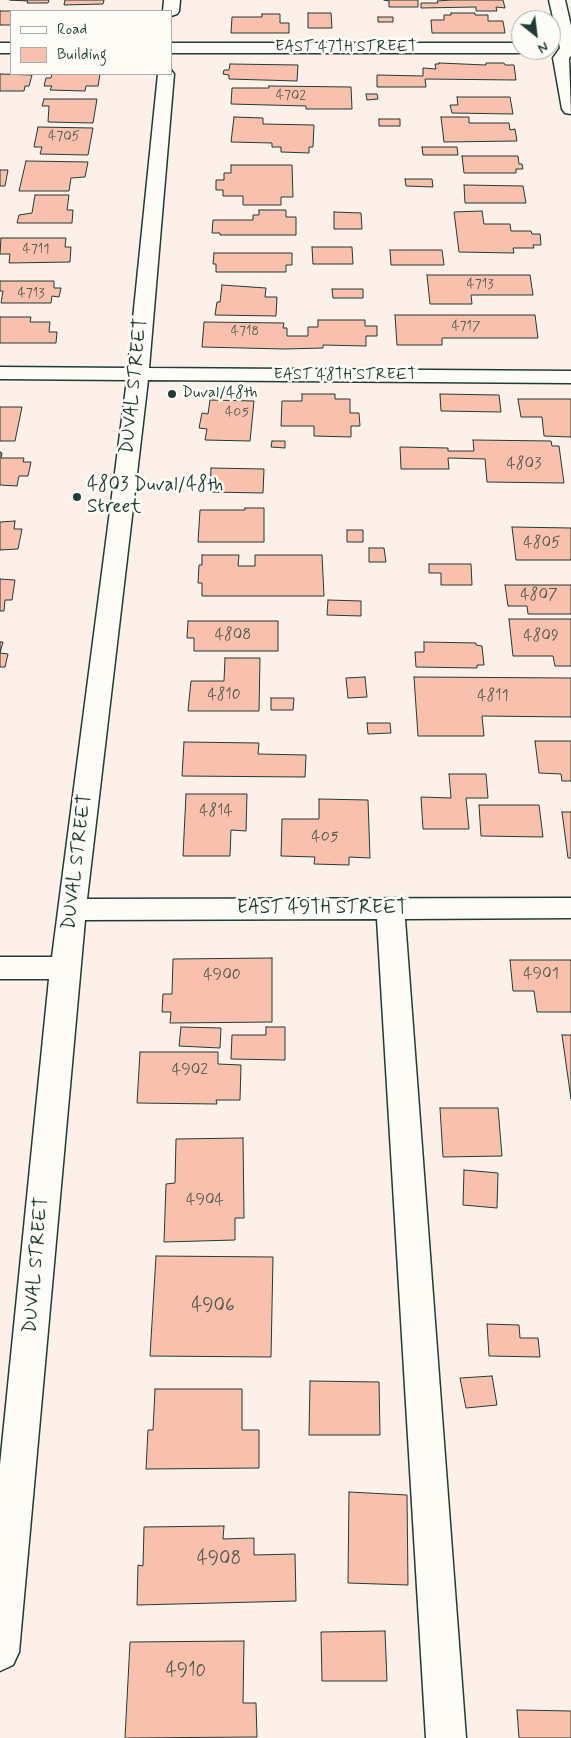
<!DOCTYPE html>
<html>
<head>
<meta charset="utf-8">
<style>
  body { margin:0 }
  #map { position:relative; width:571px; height:1738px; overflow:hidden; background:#fcf0e8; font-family:Mynerve,sans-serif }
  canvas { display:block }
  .legend { position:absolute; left:10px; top:10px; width:162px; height:65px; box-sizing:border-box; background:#fdfcf7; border:1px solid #a4b0a9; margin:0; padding:6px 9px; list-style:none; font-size:15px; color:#1f3d34 }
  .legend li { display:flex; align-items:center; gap:10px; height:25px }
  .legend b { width:25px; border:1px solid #a4b0a9 }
  .north { position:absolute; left:511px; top:10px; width:50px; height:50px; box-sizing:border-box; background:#fdfcf7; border:1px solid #a4b0a9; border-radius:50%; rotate:151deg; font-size:14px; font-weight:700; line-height:20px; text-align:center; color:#1f3d34 }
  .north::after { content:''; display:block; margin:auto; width:18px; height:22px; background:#1f3d34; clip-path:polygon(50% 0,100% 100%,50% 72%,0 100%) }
</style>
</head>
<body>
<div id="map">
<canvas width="571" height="1738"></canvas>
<ul class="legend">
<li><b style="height:6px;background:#fdfcf7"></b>Road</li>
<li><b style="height:14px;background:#f9c0ae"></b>Building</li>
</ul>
<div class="north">N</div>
</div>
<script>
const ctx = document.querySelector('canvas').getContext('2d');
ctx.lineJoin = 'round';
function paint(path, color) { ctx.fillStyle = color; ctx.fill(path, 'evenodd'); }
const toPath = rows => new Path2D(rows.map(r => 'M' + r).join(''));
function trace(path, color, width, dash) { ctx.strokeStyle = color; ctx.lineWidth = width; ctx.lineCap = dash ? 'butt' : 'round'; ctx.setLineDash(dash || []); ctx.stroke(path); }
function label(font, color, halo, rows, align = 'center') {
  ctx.font = font + ' Mynerve,sans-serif'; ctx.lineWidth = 5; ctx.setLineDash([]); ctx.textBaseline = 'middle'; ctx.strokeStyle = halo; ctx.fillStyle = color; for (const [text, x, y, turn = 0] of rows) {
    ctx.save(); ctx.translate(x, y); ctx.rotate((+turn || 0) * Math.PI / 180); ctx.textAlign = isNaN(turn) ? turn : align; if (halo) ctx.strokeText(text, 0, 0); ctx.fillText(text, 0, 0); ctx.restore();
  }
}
const building = toPath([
  [10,0,49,0,48,3,27,3,28,1,10,0],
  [65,0,104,0,103,4,64,5,65,0],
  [384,0,418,0,418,7,389,7,389,1,384,0],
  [452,0,503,0,505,8,496,7,497,11,476,11,476,7,421,8,421,3,438,3,437,1,452,0],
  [0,11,11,11,11,25,0,25,0,11],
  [308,13,331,13,332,28,308,28,308,13],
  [451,13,475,13,475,15,488,15,488,21,503,21,505,33,432,33,431,20,444,20,444,15,451,15,451,13],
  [262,14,280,14,280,23,289,23,289,33,231,33,232,17,262,17,262,14],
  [378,17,393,17,393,22,378,22,378,17],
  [439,63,486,65,486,63,504,63,505,65,514,65,516,80,425,79,426,87,377,87,377,75,423,76,423,68,436,69,435,64,439,64,439,63],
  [230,64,298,65,297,81,229,79,229,75,223,74,224,70,229,70,230,64],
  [0,74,32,75,29,86,25,86,24,91,0,91,0,74],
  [52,74,100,74,98,86,86,86,85,91,50,90,52,86,44,86,46,78,51,78,52,74],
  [269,86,351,87,352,109,306,109,306,106,231,104,232,88,269,88,269,86],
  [366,94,377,94,378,99,367,100,366,94],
  [457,97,510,97,513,114,452,113,450,105,458,105,457,97],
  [44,99,97,99,93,123,48,122,49,106,42,106,44,99],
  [234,117,263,118,263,124,314,125,313,147,309,147,309,153,281,152,281,147,272,147,272,143,231,142,234,117],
  [441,117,469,117,469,123,509,123,510,130,515,129,517,141,444,142,441,117],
  [379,119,400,119,400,126,379,126,379,119],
  [38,127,93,128,88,155,40,154,42,147,34,147,38,127],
  [422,147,457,147,458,155,423,155,422,147],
  [462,156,518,156,519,164,522,164,523,169,516,169,516,173,464,173,462,156],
  [26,161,88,162,85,177,71,178,69,191,19,191,26,161],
  [231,165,292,165,293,197,281,197,281,205,243,205,243,196,223,196,223,190,216,190,216,180,224,180,224,173,231,173,231,165],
  [0,170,8,170,5,186,0,186,0,170],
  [405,179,432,179,433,187,406,186,405,179],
  [464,185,523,186,526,203,465,203,464,185],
  [35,195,69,195,67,210,73,210,72,223,17,223,19,215,32,213,35,195],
  [259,210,286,210,286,217,296,217,296,235,220,235,220,233,212,233,213,220,253,220,253,215,259,215,259,210],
  [482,211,484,224,510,224,511,231,531,231,532,234,540,234,541,245,533,245,534,248,513,248,514,253,459,252,454,212,482,211],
  [334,212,361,213,362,229,334,229,334,212],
  [1,238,66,238,65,247,71,247,70,262,9,263,10,254,0,254,1,238],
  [312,247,352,247,353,264,313,264,312,247],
  [390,250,442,250,444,265,391,265,390,250],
  [214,253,292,253,292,265,286,265,286,272,216,272,216,264,213,264,214,253],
  [427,275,530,275,533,295,471,295,472,304,430,304,427,275],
  [0,281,54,281,54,288,61,288,59,297,52,296,51,303,1,303,3,291,0,291,0,281],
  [222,285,266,288,265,297,277,297,276,316,215,315,217,302,220,302,222,285],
  [332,289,363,289,363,298,333,298,332,289],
  [395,315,535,315,538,338,442,338,442,345,397,345,395,315],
  [0,317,31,317,30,322,50,322,49,332,57,332,56,343,0,343,0,317],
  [318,320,365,320,365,326,377,326,377,336,366,336,366,346,323,345,323,348,284,349,202,347,204,322,284,323,283,328,287,328,287,336,308,336,308,327,318,327,318,320],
  [302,394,335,394,335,399,350,399,350,413,359,413,360,426,351,426,351,437,314,436,314,426,281,426,282,401,302,401,302,394],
  [440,394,499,395,501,412,441,411,440,394],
  [518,399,571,399,571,437,544,436,542,417,521,417,518,399],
  [210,400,254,401,250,441,205,440,207,429,199,428,202,413,208,414,210,400],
  [0,407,22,407,15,441,0,441,0,407],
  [473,440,551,441,552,446,559,446,564,483,487,482,485,459,448,458,449,469,401,469,400,447,448,448,448,451,474,451,473,440],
  [272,441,285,441,285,448,271,447,272,441],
  [0,452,2,453,1,458,24,458,23,462,31,462,28,476,19,476,17,486,0,485,0,452],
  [211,468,264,469,263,493,210,492,211,468],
  [245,508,264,508,264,542,198,542,200,510,245,510,245,508],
  [15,521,14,529,22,529,18,549,0,550,0,522,15,521],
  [512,527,571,528,571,560,516,560,512,527],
  [347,530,363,530,363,542,347,542,347,530],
  [369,548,384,548,386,562,369,562,369,548],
  [202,555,239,555,238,566,255,566,255,555,322,555,324,596,202,596,202,583,198,583,199,565,202,565,202,555],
  [429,564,471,564,472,585,441,585,441,573,429,573,429,564],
  [0,579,15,580,12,600,5,600,4,611,0,611,0,579],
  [505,585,571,585,571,614,528,614,527,606,508,606,505,585],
  [328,600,361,601,361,616,327,615,328,600],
  [509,619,571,619,571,666,555,666,553,656,513,656,509,619],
  [188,621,278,621,278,651,194,651,194,638,187,638,188,621],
  [0,642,3,642,0,653,8,654,5,667,0,667,0,642],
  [424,642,476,643,476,645,482,646,484,665,477,665,477,668,416,667,415,652,424,652,424,642],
  [225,658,260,658,259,711,188,711,191,681,224,681,225,658],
  [365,677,367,697,348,698,346,678,365,677],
  [414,677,571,678,571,717,482,716,484,736,418,736,414,677],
  [271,698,294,698,293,710,271,710,271,698],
  [367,723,390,723,391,733,368,734,367,723],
  [535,741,571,741,571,781,562,781,561,774,539,773,535,741],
  [184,742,259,743,258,754,306,755,305,777,182,776,184,742],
  [449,774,486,774,488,798,466,798,469,829,423,829,421,797,451,798,449,774],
  [186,794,247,794,246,831,231,830,230,856,183,856,186,794],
  [319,799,368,800,370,858,349,857,349,865,314,864,315,857,281,856,282,819,319,819,319,799],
  [479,805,539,805,543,837,481,836,479,805],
  [562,812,571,812,571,858,568,858,562,812],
  [272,958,272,1022,170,1023,171,1012,162,1012,163,994,172,994,173,959,272,958],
  [510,960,571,960,571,1012,537,1012,534,991,513,991,510,960],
  [181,1027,221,1028,220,1048,179,1046,181,1027],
  [266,1027,285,1027,285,1060,231,1059,232,1035,266,1035,266,1027],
  [562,1035,571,1035,571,1099,562,1035],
  [140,1052,218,1052,218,1064,241,1065,240,1100,216,1100,217,1104,137,1103,140,1052],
  [440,1108,498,1108,502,1156,443,1157,440,1108],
  [243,1138,244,1218,235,1218,235,1240,164,1242,166,1184,175,1183,176,1139,243,1138],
  [464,1170,498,1173,497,1208,463,1205,464,1170],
  [156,1256,273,1257,271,1357,150,1356,156,1256],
  [487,1324,519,1325,520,1338,538,1338,540,1357,489,1356,487,1324],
  [492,1376,497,1405,466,1408,460,1378,492,1376],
  [310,1381,379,1382,380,1435,309,1435,310,1381],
  [155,1389,242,1389,242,1430,259,1430,259,1468,146,1469,148,1430,153,1430,155,1389],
  [349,1492,407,1495,408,1585,348,1583,349,1492],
  [224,1526,223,1539,254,1538,254,1555,295,1554,296,1601,137,1605,138,1565,143,1566,144,1527,224,1526],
  [385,1631,387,1681,322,1681,321,1632,385,1631],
  [244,1641,243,1703,256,1703,257,1737,125,1738,130,1642,244,1641],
  [517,1710,571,1711,571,1738,519,1738,517,1710]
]);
const minor = toPath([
  [164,0,180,0,179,11,177,14,171,16,171,11,163,11,164,0],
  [549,0,565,0,571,26,571,56,569,58,571,114,565,113,562,109,553,58,560,48,549,0],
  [0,43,11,43,11,53,0,53,0,43],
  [171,43,521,43,521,50,528,50,521,53,171,53,171,43],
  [171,70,174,74,149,368,571,371,571,383,148,380,87,899,571,898,571,918,405,919,466,1738,426,1738,377,919,85,920,19,1652,13,1665,0,1671,0,1465,49,979,0,979,0,957,52,957,127,380,0,379,0,367,128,368,158,74,171,74,171,70]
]);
const markers = [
  [172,394,5,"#1f3d34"],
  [77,497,5,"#1f3d34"]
];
const farNumbernames = [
  ["4702",291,96],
  ["4705",64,137],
  ["4711",36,250],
  ["4713",480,285],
  ["4713",31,294],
  ["4717",466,327],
  ["4718",245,332],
  ["405",237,413]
];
const farStreetnames = [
  ["EAST 47TH STREET",346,48],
  ["EAST 48TH STREET",345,376]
];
const farPoinames = [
  ["Duval/48th",182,394]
];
const numberNames = [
  ["4803",524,465],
  ["4805",542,544],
  ["4807",539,596],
  ["4808",233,636],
  ["4809",541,637],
  ["4810",224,696],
  ["4811",493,697],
  ["4814",216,812],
  ["405",325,838],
  ["4901",541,975],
  ["4900",222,976],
  ["4902",190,1071],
  ["4904",205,1201]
];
const streetNames = [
  ["DUVAL STREET",135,386,-84],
  ["DUVAL STREET",78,862,-83],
  ["EAST 49TH STREET",322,909],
  ["DUVAL STREET",37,1265,-85]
];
const poiNames = [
  ["4803 Duval/48th",87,486],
  ["Street",87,508]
];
const nearNumbernames = [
  ["4906",213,1307],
  ["4908",219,1560],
  ["4910",186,1672]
];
paint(building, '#f9c0ae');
trace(building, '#1f3d34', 1);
trace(minor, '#1f3d34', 3);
paint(minor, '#fdfcf7');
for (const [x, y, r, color] of markers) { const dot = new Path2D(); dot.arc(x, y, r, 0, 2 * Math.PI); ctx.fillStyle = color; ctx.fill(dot); trace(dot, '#fdfcf7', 2); }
label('14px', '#565e52', null, farNumbernames);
label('16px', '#1f3d34', '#fdfcf7', farStreetnames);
label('16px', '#1f3d34', '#fdfcf7', farPoinames, 'left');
label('16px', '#565e52', null, numberNames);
label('19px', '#1f3d34', '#fdfcf7', streetNames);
label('19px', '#1f3d34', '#fdfcf7', poiNames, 'left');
label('19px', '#565e52', null, nearNumbernames);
</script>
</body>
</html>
